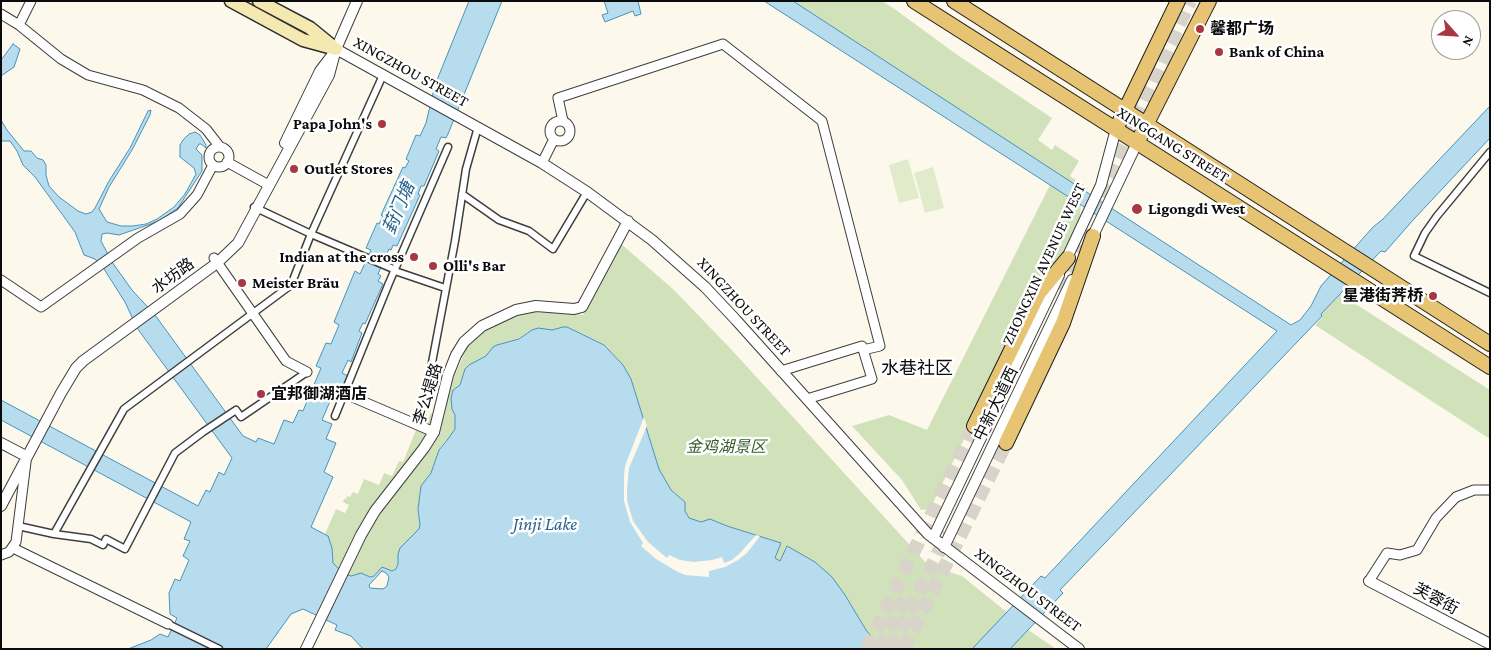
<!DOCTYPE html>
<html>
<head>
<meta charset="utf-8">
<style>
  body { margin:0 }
  #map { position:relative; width:1491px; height:650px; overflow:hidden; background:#fcf8ec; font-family:"Crimson Pro",serif }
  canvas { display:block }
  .frame { position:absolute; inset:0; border:2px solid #0b0b0b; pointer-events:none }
  .north { position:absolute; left:1431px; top:10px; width:50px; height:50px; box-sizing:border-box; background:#fff; border:1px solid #9d9d9d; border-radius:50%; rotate:116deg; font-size:14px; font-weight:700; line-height:20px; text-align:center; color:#0b0b0b }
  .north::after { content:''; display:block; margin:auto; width:18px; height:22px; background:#a83742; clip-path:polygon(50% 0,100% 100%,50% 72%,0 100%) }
</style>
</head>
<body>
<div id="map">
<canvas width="1491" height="650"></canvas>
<div class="frame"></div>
<div class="north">N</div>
</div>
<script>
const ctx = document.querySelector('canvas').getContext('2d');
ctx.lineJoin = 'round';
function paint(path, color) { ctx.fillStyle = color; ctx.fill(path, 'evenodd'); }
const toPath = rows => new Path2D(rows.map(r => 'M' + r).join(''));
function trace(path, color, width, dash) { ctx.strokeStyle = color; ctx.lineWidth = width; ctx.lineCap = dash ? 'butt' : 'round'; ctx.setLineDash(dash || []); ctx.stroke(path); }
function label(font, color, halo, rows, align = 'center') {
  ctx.font = font + ' "Crimson Pro","Noto Sans SC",serif'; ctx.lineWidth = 5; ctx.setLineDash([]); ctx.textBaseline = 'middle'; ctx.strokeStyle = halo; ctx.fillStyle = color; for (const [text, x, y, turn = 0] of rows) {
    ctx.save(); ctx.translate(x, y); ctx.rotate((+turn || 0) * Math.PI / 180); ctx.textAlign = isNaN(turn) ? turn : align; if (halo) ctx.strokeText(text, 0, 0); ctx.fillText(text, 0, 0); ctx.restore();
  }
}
const green = toPath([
  [793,1,882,1,896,10,956,54,1052,118,1038,140,1052,150,1055,145,1079,161,1070,176,1088,188,1081,205,1079,226,1065,253,1042,278,930,509,921,510,902,480,852,426,889,415,927,430,1050,185,966,130],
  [620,243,673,289,729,347,929,566,962,576,1030,631,1056,649,882,649,866,630,845,595,815,562,787,546,780,561,775,559,781,543,727,526,711,519,701,522,689,518,685,511,685,502,671,490,659,469,631,379,623,365,604,345,572,329,528,332,519,339,497,345,493,347,486,356,465,369,460,385,453,390,452,409,455,415,455,429,448,439,441,446,431,473,421,486,418,509,420,525,419,529,400,548,397,568,392,571,382,567,375,575,370,577,364,574,351,576,344,574,337,570,333,563,332,548,328,536,325,534,336,509,345,513,349,505,343,502,344,499,346,499,347,496,350,497,353,492,358,494,364,479,379,485,384,473,392,476,399,461,403,462,418,425,424,428,431,413,444,418,450,386,468,345,476,337,494,323,529,310,560,311,583,315],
  [1340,294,1490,390,1490,439,1315,325,1322,317,1320,314]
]);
const pitch = toPath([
  [908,159,919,198,899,203,889,165],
  [933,167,944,208,925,213,914,173]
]);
const water = toPath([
  [469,1,502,1,448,134,446,138,441,137,436,149,439,151,424,186,421,186,418,194,420,195,397,246,393,245,391,250,389,249,378,274,381,276,378,281,383,284,365,324,363,323,359,331,362,333,351,362,348,360,342,373,348,376,340,396,336,394,333,400,331,399,322,420,332,424,326,439,336,443,324,472,333,477,311,527,328,536,332,548,333,563,344,574,351,576,361,573,370,577,374,576,382,567,392,571,396,569,398,564,398,554,400,548,419,529,420,525,418,509,421,486,431,473,439,450,448,439,455,429,455,415,452,409,451,398,453,390,460,385,465,369,469,365,486,356,493,347,497,345,519,339,532,330,538,328,552,330,563,327,567,327,604,345,623,365,631,379,659,469,671,490,685,502,685,511,689,518,701,522,710,519,727,526,781,543,775,558,780,561,787,546,815,562,832,577,845,595,866,630,882,649,363,649,351,636,335,630,337,625,303,609,291,614,266,649,128,649,151,640,160,634,168,637,177,618,170,614,169,593,175,579,180,581,189,560,183,556,190,541,184,539,191,522,1,420,1,400,198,506,206,490,210,492,219,472,224,475,232,458,137,328,125,302,104,269,95,259,84,255,75,232,35,177,23,165,17,151,10,141,1,141,1,120,7,130,24,151,31,151,37,158,43,160,46,165,46,175,49,186,59,197,78,211,86,214,92,212,95,208,109,181,130,148,148,111,151,110,150,115,132,150,109,187,99,209,107,222,121,226,133,226,146,224,157,219,174,207,185,194,196,174,194,168,180,157,180,145,183,140,189,134,195,132,200,135,206,145,206,148,201,144,199,144,196,149,202,155,202,171,178,208,159,221,142,227,119,235,107,233,102,234,101,241,112,262,132,290,155,315,243,436,256,442,258,438,274,444,284,420,293,423,299,410,303,411,321,368,316,366,326,343,331,344,339,325,334,322,355,271,360,274,371,250,366,248,377,223,379,224,383,216,381,215,403,167,405,168,409,161,406,159,416,135,420,136,426,123,435,85,469,1],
  [382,571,386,573,389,577,387,586,383,589,370,588,369,585,382,571],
  [604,1,638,1,641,14,635,16,633,11,605,22,602,15,608,13,604,1],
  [764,1,793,1,1291,325,1300,320,1311,306,1321,286,1373,227,1383,219,1490,106,1490,138,1414,219,1385,252,1381,251,1321,314,1322,316,1060,590,1063,593,1010,649,972,649,1041,576,1045,578,1277,331,764,1],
  [13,44,20,49,14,67,1,76,1,60,13,44]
]);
const pier = toPath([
  [644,417,647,426,629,468,627,490,627,500,633,521,648,542,667,558,669,555,680,560,694,562,712,560,722,557,724,563,732,560,740,553,756,535,760,536,747,553,738,560,725,567,709,571,709,577,685,575,676,571,656,559,641,546,643,543,630,522,624,501,624,476,625,466]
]);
const primaryTunnel = toPath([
  [1100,196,1190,1],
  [1063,292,1084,246],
  [867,649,974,426],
  [880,649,905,597],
  [891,649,948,533],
  [904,649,1006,443]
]);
const pedestrian = toPath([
  [1490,152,1437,216,1425,233,1414,256,1490,293],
  [462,194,499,220,529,231,553,249,587,192],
  [254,207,311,234,391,268],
  [395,271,445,288],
  [335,416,389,283,448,147],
  [420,426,455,241,466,169,478,127],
  [18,526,54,534,124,409,291,285,311,234,383,75],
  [54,534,91,539,103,545,106,539,125,549,175,453,203,432,236,410,241,417,307,372],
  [168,624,219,649]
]);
const minor = toPath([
  [1,14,19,25,61,59,88,75,143,90,179,108,206,129,220,147],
  [19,25,31,1],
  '550 131a10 10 0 1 1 20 0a10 10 0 1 1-20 0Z',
  [563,121,558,98,723,44,822,121,880,346,863,350],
  '209 157a10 10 0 1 1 20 0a10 10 0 1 1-20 0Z',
  [227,162,265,183],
  [542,163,554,139],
  [214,258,286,361,307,372],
  [1,280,41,307,138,238,180,214,197,195,213,165],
  [781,371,862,346,872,379,807,399],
  [346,389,350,396,434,432],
  [13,548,168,624],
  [1,555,9,552,16,542,26,462],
  [1369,581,1387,553,1400,555,1417,550,1436,518,1456,497,1474,490,1490,490]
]);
const tertiary = toPath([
  [336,49,542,163,587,192,652,240,705,287,736,320,928,534,1079,649],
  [285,143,320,71,333,54],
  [1090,242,1137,143],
  [1065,262,1101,185,1116,129],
  [1,443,22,454],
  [1,506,61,393,76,368,83,361,217,263,238,243,329,75,336,49,357,1],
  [933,538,1059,275],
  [944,547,1072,280],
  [1369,581,1490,644],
  [306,649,361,535,375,511,424,448,434,432,448,375,456,355,464,342,482,326,516,310,536,306,574,309,582,307,628,221]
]);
const secondary = toPath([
  [231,1,303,40,336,49],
  [259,1,310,28,332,46]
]);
const primary = toPath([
  [914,1,1490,367],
  [954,1,1490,344],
  [1116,129,1178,1],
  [1137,143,1209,1],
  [974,426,1039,293,1068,258],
  [1006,443,1063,323,1093,236]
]);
const markers = [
  [1200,29,5,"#a83742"],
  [1219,52,5,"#a83742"],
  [382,124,5,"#a83742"],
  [294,169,5,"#a83742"],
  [1137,209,6,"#a83742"],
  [414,257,5,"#a83742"],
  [433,266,5,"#a83742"],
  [242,283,5,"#a83742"],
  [1433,296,5,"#a83742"],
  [261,394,5,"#a83742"]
];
const poiNames = [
  ["馨都广场",1210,29],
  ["Bank of China",1229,52],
  ["Papa John's",372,124,"right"],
  ["Outlet Stores",304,169],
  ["Ligongdi West",1148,209],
  ["Indian at the cross",404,257,"right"],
  ["Olli's Bar",443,266],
  ["Meister Bräu",252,283],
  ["星港街荠桥",1423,296,"right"],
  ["宜邦御湖酒店",271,394]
];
const streetNames = [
  ["XINGZHOU STREET",411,72,29],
  ["XINGGANG STREET",1173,145,32],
  ["ZHONGXIN AVENUE WEST",1044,264,-65],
  ["水坊路",173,276,-36],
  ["XINGZHOU STREET",744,307,47],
  ["李公堤路",428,394,-73],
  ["中新大道西",996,404,-64],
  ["XINGZHOU STREET",1028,590,37],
  ["芙蓉街",1436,599,28]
];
const parkNames = [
  ["金鸡湖景区",726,447]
];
const waterNames = [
  ["葑门塘",399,208,-67],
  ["Jinji Lake",545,524]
];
const neighbourhoodNames = [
  ["水巷社区",917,368]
];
paint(green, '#d1e2bb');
paint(pitch, '#e1eacb');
paint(water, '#b7dced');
trace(water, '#4893ba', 1);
paint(pier, '#fcf8ec');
trace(primaryTunnel, '#d8d4ca', 14, [14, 7]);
trace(pedestrian, '#3e3e3e', 9);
trace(minor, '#3e3e3e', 11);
trace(tertiary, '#3e3e3e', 12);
trace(secondary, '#2d2d2d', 15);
trace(primary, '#1c1c1c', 16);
trace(pedestrian, '#fff', 6);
trace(minor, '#fff', 9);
trace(tertiary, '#fff', 10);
trace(secondary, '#f4e9b0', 12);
trace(primary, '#e6c473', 14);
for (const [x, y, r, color] of markers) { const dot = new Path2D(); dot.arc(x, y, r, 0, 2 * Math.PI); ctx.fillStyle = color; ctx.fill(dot); trace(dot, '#fff', 2); }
label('bold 16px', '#0b0b0b', '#fff', poiNames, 'left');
label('16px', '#0b0b0b', '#fff', streetNames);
label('italic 16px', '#335a25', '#fff', parkNames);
label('italic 18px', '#26648b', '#fff', waterNames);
label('18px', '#0b0b0b', '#fff', neighbourhoodNames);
</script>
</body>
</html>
